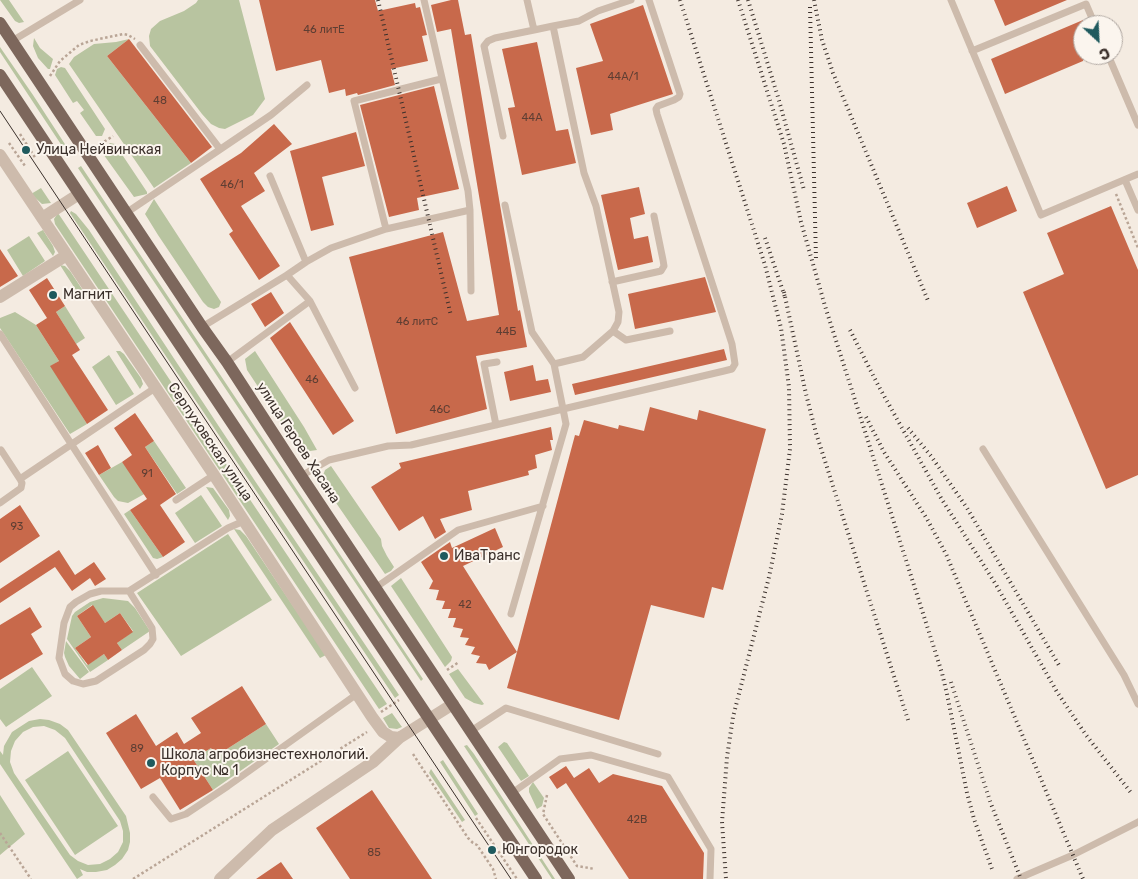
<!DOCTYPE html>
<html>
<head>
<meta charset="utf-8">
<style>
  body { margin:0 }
  #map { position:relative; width:1138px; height:879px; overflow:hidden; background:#f4ebe1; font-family:Rubik,sans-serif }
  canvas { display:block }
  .north { position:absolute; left:1073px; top:15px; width:50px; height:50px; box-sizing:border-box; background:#fbf5ee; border:1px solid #aea6a0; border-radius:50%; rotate:155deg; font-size:14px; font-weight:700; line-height:20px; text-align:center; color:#3b302b }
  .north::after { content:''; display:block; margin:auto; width:18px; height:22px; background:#1f5a5e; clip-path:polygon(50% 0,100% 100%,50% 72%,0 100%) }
</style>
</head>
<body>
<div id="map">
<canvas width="1138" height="879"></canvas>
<div class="north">С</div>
</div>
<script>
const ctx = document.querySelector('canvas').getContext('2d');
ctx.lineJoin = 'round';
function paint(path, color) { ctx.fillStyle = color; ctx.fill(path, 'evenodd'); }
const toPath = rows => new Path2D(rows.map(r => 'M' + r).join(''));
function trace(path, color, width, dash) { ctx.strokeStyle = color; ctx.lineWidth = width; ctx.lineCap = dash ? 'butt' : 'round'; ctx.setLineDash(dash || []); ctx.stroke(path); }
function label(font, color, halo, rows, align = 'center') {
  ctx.font = font + ' Rubik,sans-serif'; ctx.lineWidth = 4; ctx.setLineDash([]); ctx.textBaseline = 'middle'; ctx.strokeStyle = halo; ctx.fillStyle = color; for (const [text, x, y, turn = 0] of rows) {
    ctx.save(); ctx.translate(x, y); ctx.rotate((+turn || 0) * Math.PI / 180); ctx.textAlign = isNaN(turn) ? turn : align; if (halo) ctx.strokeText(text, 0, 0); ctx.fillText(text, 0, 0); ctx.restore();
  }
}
const green = toPath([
  [0,0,9,0,24,22,19,23,15,21],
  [198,0,239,0,265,99,253,115,225,129,219,128,211,124,202,114,150,46,149,36,151,29,160,21,184,11,196,3],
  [34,38,40,48,53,59,50,69,48,69,38,58,33,46],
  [129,39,107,56,191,163,154,188,69,64,74,57,94,44,116,42],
  [0,47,33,95,72,155,70,156,64,149,0,52],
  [61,67,65,68,105,129,102,136,96,136,80,113,84,110,77,101,73,103,55,75,57,69],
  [110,143,115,144,147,192,147,194,134,197,101,151],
  [81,166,423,679,421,681,98,198,78,168],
  [41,188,51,203,42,204,31,194],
  [154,199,221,302,219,307,214,309,208,307,203,302,158,235,145,214],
  [71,211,76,214,89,230,255,481,399,695,395,698,70,213],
  [58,213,387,704,379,709,55,224,54,219],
  [43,230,53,246,55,252,53,256,37,233],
  [29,236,45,261,23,276,7,250],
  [60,265,65,266,70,271,84,292,81,298],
  [65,306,85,338,76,344,56,312],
  [15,312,36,325,59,361,51,366,87,424,70,434,0,328,0,318],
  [116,351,120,351,124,354,141,378,143,384,140,389],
  [255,351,304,427,317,450,303,452,294,441,247,370,245,359],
  [109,355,134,394,116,405,92,367],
  [154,441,186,488,177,494,145,447],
  [122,462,148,492,128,503,118,501,114,497,99,475],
  [331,466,381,539,382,546,387,556,394,567,391,571,385,574,321,481,325,470],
  [206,487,213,488,229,510,230,516,228,520],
  [201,495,222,526,195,543,175,513],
  [130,510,163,557,157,559,153,558,124,514],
  [234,529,240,530,246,536,326,655,320,658],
  [228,534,272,600,181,656,137,593],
  [401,578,452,657,451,661,445,667,391,586],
  [103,598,128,601,135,608,150,631,122,650,117,643,133,631,120,613,105,623,92,605,77,616,91,637,75,648,87,665,104,654,108,660,90,672,67,639,72,616,75,612,90,602],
  [66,641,89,672,80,679,69,666,65,657,64,653],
  [32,667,52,696,6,727,0,719,0,689],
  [458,669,484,704,482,705,474,703,465,698,449,674],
  [392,713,402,727,397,729,389,728,383,718],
  [40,719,49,720,60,724,68,730,126,816,130,833,130,842,128,850,122,859,115,865,107,870,96,872,87,872,80,869,83,875,77,879,0,764,0,751,3,755,4,746,12,732,29,721],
  [44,726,55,730,65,738,120,821,123,831,123,842,118,852,110,859,100,864,88,865,78,861,70,855,14,773,10,762,11,751,15,741,23,732,33,727],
  [266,724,279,744,213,790,193,759,211,748,216,756],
  [504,742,507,743,529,776,521,781,498,747],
  [467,745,474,754,555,879,552,879,464,746],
  [68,751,118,826,75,855,25,780],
  [443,760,478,814,475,816,440,762],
  [431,769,465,820,462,822,429,773],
  [533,782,544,798,542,806,537,809,529,792,529,788],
  [0,795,25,834,0,855]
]);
const building = toPath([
  [259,0,375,0,378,11,415,3,416,8,420,7,427,35,422,36,428,61,391,69,395,85,358,95,357,93,346,96,345,89,329,93,321,60,276,71],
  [451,0,458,0,465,35,471,34,518,311,520,310,527,347,476,356,487,409,396,434,349,257,443,232,467,321,499,315,451,29,437,32,431,5],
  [994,0,1067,0,1005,26],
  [643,5,673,94,610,114,613,130,591,135,576,68,603,61,590,24],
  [1083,20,1083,61,1005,94,991,59],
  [129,39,212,147,191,163,107,56],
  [537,42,556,131,568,129,576,163,522,175,508,108,515,107,502,49],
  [434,86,459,189,417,198,419,210,389,217,360,105],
  [274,124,292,144,254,173,265,191,241,206,280,266,259,280,229,234,233,231,200,179,241,153],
  [356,132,365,166,322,177,334,225,311,231,290,151],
  [1007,186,1017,211,977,228,967,203],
  [639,187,645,214,630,218,634,239,648,236,653,262,618,270,601,195],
  [1111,206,1138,270,1138,475,1106,489,1023,292,1064,274,1047,233],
  [0,249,18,276,0,287],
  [705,277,716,312,635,329,628,294],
  [47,278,65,306,56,312,80,350,72,355,108,410,87,424,50,366,59,361,36,325,47,318,29,290],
  [271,292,284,313,265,327,251,304],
  [290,322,354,421,333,435,270,338],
  [724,349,727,360,575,395,572,384],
  [533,365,536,381,548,379,551,392,510,401,504,372],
  [650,407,697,420,699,410,766,429,723,590,712,587,704,618,651,605,619,720,507,688,517,652,489,670,486,664,476,663,480,656,471,654,475,647,465,645,469,638,460,637,463,629,453,627,456,618,448,618,451,609,442,609,445,601,436,600,439,590,429,589,433,581,421,562,450,542,452,548,495,528,503,547,463,566,517,652,575,435,579,436,584,420,618,429,619,425,644,431],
  [135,413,154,441,145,447,176,494,160,505,185,542,163,557,130,510,147,499,122,462,132,455,114,428],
  [551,427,553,440,550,440,552,450,535,455,537,468,528,471,529,475,468,491,472,510,440,519,446,532,435,539,423,516,399,531,371,487,401,468,399,463],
  [98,445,111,468,99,475,85,453],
  [20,505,40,536,0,563,0,519],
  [59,550,75,575,94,562,106,579,95,586,90,578,72,591,55,567,0,603,0,589],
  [93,605,105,623,120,613,133,632,117,643,122,650,108,660,104,654,88,665,75,648,91,637,77,616],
  [30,607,42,627,31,634,43,654,0,680,0,625],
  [242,686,266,724,216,756,211,748,193,759,213,790,180,810,160,778,141,789,106,733,136,714,156,746,177,732,184,744,201,733,191,718],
  [566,766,574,778,589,768,599,783,613,774,662,786,704,853,703,879,629,879,566,783,557,789,549,777],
  [372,790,432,879,350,879,316,828],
  [281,862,293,879,256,879]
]);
const path = toPath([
  [50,76,60,61,79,45,90,41,123,34,128,35,135,39],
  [20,134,36,159],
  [9,143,25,166],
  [96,147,113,136],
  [1116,194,1138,248],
  [447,670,459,662],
  [381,712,399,700],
  [413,754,468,838,473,843,477,845,493,869,496,879],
  [547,795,543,814,577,866,595,869],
  [476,818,517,879],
  [0,833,31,879],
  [133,879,367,732]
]);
const lane = toPath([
  [424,0,468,191,470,210],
  [951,0,1041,215,1138,174],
  [553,26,579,21,598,11,631,0],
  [12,41,80,0],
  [140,45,220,149],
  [972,51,1086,4,1095,25],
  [1108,55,1138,125],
  [503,136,484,46,488,41,495,38,534,30],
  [270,176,306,262],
  [1125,180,1138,210],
  [505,205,532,332,554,364],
  [126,213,271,115,307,85],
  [386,229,354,101,441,79],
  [287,275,306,262,331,248,386,229,470,210,471,291],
  [612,282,661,271,664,266,663,260,654,216],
  [202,327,287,275,310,301,355,388],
  [613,331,626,340,670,331],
  [0,334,156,575],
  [227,362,310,301],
  [496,425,484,364,497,362],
  [983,449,1124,675,1138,704],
  [1,450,20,479],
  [301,476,329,460,388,446,411,445,563,409,554,364,583,357,613,331,618,322,619,312,596,206,584,173,553,26,534,30,527,0],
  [176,500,214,475],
  [0,503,21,488,22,483,20,479,155,388],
  [375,588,458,530,543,506],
  [129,591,152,628,153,639,150,644,144,650,96,681,83,684,73,681,65,674,59,658,64,623,70,607,76,602,90,594,101,591,129,591,228,528,244,521],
  [511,614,566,424,563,409,724,371,732,369,735,364,732,344,657,114,656,109,658,106,674,100,679,97,680,94,649,0],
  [471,731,506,708,658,754],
  [512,793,560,759,591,755,668,777,711,849,710,879],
  [153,797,171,819,186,814,228,786,357,694],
  [1017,879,1073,855,1138,822]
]);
const street = toPath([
  [0,155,214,475,372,717,383,732,391,737,399,738],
  [42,218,79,194],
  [0,297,67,255],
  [220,879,272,830,373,762,399,738,453,704]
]);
const primary = toPath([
  [0,23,202,327,227,362,301,476,569,879],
  [0,75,536,879]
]);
const tram = toPath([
  [0,111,511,879]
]);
const rail = toPath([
  [378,0,451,316],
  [680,0,765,265,781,328,789,387,790,449,782,514,769,577,733,717,727,757,722,822,726,879],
  [738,0,784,144,801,222,825,306,942,673,947,694,967,793,974,819,992,869],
  [748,0,778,97,804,190],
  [814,0,822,40,833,73,929,303],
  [810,7,816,260],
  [765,238,785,297],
  [784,292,806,394,816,433,909,723],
  [850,330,878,385,941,498,995,583,1057,692,1086,735,1132,794],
  [866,417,884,452,927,519,946,554,1083,879],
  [908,428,931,456,967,508,1060,667],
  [951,682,991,804,1021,879]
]);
const markers = [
  [26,150,5,"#1f5a5e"],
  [53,295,5,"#1f5a5e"],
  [444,556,5,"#1f5a5e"],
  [151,763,5,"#1f5a5e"],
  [492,850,5,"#1f5a5e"]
];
const numberNames = [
  ["46 литЕ",324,30],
  ["44А/1",623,77],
  ["48",160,101],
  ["44А",532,118],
  ["46/1",232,185],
  ["46 литС",417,322],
  ["44Б",506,332],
  ["46",312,380],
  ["46С",440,410],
  ["91",147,474],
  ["93",17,527],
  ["42",465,605],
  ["89",137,749],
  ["42В",637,820],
  ["85",374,853]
];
const poiNames = [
  ["Улица Нейвинская",36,150],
  ["Магнит",63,295],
  ["ИваТранс",454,556],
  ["Школа агробизнестехнологий.",161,755],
  ["Корпус № 1",161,771],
  ["Юнгородок",502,850]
];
const streetNames = [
  ["Серпуховская улица",210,442,56],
  ["улица Героев Хасана",298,443,57]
];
paint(green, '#b8c4a0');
paint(building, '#c8694b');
trace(path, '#b9a596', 2.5, [2.5, 2.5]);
trace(lane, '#cdbbac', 7);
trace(street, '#cdbbac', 12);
trace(primary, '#7d675c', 12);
trace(tram, '#3b302b', 1);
trace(rail, '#3b302b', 4, [1, 4]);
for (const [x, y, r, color] of markers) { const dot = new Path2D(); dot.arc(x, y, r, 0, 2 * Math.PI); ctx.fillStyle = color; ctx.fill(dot); trace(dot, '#fbf5ee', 2); }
label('11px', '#5e3e33', null, numberNames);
label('14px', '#3b302b', '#fbf5ee', poiNames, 'left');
label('14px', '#3b302b', '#fbf5ee', streetNames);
</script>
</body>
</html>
